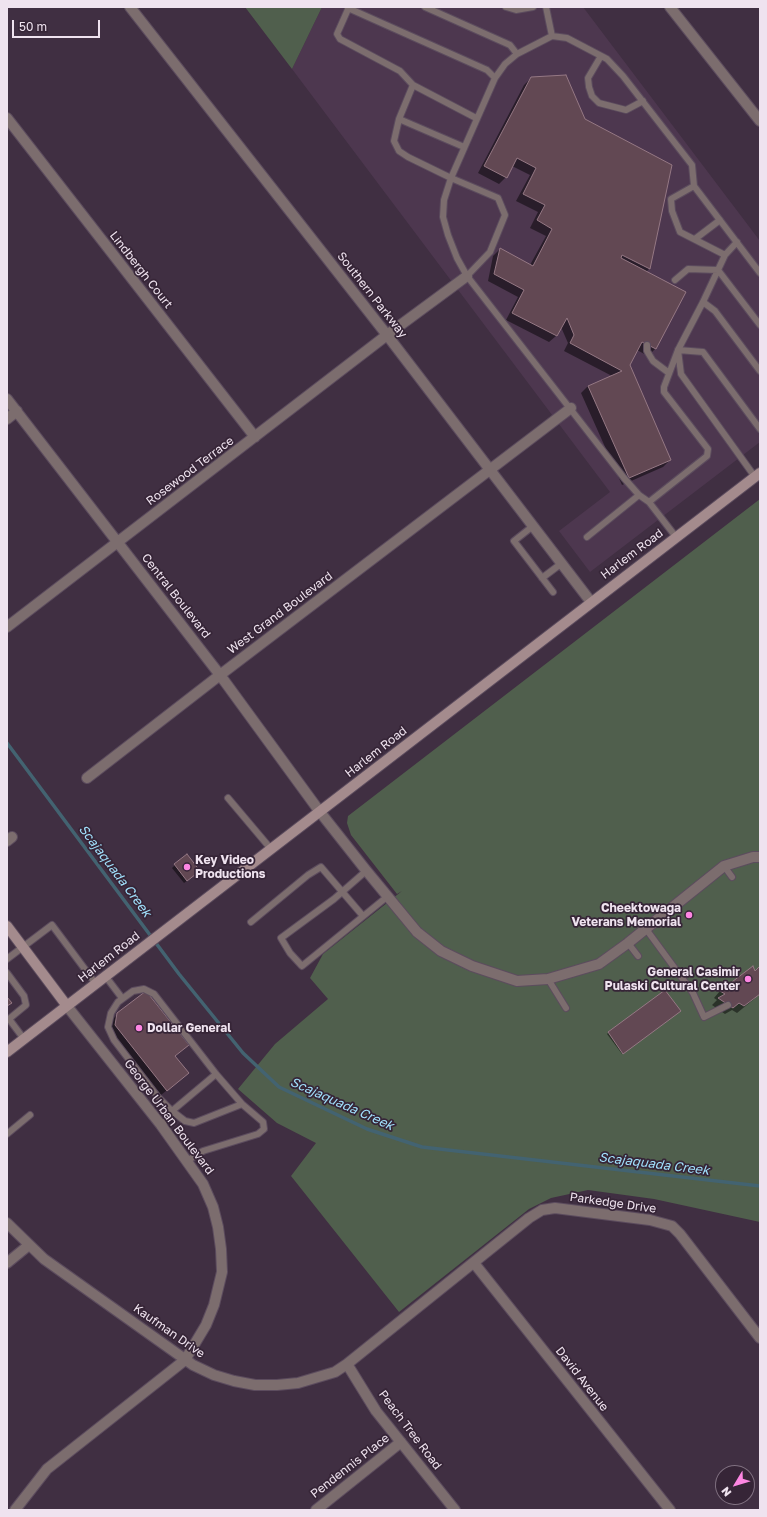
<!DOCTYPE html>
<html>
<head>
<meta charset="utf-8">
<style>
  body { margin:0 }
  #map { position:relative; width:767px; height:1517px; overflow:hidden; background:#402f42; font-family:"Golos Text",sans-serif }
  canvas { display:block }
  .frame { position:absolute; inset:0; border:8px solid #efe3ef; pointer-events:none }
  .north { position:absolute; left:715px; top:1465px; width:40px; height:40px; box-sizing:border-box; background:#362537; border:1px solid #807181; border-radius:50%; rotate:232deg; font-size:11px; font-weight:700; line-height:16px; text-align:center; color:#efe3ef }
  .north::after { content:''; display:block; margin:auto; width:14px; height:18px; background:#fd86e2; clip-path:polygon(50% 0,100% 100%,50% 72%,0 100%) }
  .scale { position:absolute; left:12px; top:20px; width:88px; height:18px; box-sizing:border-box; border:2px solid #efe3ef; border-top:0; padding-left:5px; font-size:12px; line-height:14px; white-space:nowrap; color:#efe3ef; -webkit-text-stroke:3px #362537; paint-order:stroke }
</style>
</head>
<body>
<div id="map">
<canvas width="767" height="1517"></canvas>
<div class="frame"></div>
<div class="north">N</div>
<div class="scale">50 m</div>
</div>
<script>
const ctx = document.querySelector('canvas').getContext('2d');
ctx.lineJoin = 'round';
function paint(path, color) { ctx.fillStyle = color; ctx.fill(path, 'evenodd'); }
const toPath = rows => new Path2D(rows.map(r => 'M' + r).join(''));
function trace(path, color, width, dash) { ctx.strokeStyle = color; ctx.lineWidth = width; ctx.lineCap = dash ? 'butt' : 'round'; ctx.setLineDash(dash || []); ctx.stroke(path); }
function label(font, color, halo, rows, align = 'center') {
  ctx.font = font + ' "Golos Text",sans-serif'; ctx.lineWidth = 3.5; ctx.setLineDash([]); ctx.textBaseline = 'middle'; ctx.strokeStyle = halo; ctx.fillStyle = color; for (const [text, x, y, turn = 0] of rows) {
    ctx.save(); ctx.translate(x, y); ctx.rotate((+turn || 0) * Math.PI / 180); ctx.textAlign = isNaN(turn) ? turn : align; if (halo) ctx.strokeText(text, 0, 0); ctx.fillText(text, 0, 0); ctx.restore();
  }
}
const built = toPath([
  [322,7,583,7,760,241,760,442,590,572,559,531,610,492,292,69]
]);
const green = toPath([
  [245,7,322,7,292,69],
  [760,499,760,1222,654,1199,588,1190,551,1198,529,1209,399,1312,291,1176,316,1143,277,1123,238,1089,275,1044,328,999,310,978,323,954,402,891,397,894,351,835,347,823,348,816]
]);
const shadow = toPath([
  [531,78,584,119,671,165,649,269,646,272,655,349,648,356,637,350,629,365,670,460,663,467,622,485,581,393,588,386,612,376,564,351,568,343,561,327,556,336,549,342,506,320,518,297,488,281,493,256,500,249,530,265,546,236,530,228,538,212,516,201,530,175,512,166,506,177,499,184,478,173,524,85],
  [175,865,196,874,184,883,172,868],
  [753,968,754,973,760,968,760,993,753,1000,737,1013,732,1010,725,1014,712,1005,717,1000,714,998,720,991],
  [678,1012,622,1054,607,1034,608,1033],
  [118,1014,188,1045,174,1057,182,1078,161,1095,110,1030,112,1020]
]);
const stream = toPath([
  [7,743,179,974,243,1053,279,1087,367,1129,422,1147,760,1186]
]);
const building = toPath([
  [566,75,585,119,672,165,650,269,622,255,621,258,686,292,656,349,642,342,630,365,671,460,629,478,588,386,622,371,570,343,574,335,567,318,557,336,512,313,524,290,494,274,500,248,533,266,552,229,537,220,545,205,523,194,536,168,517,158,507,178,484,166,531,77,566,75],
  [187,854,200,871,187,881,174,864,187,854],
  [753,966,755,971,760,966,760,994,744,1006,739,1003,733,1008,718,998,725,994,720,991,753,966],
  [665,990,681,1011,623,1054,608,1032,665,990],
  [146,991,189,1045,175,1056,189,1073,167,1091,115,1025,117,1013,146,991],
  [7,997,12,1003,7,1006,7,997]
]);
const lane = toPath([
  [349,7,337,34,340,39,400,71,413,85,476,118],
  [425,7,510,45,517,54],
  [506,7,516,10,533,7],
  [546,7,552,36],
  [348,8,487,70,495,78],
  [601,56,588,78,589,87,592,96,599,103,626,110,643,101],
  [413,85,399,119,394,141,399,151,408,157,451,178,498,198,505,215,490,252,467,276],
  [399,119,464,147],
  [694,186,671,199,672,211,680,232,725,255],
  [695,239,720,220],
  [675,280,688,269,718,270,760,325],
  [703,302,715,311,760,371],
  [647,345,647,351,653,361,669,373],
  [755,477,681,374,678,350,703,352,760,429],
  [649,502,707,456,708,449,664,392,664,387,678,350,703,302,725,255,737,242],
  [533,526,514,541,553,592],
  [587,537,639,495],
  [676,537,649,502,639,495,624,478,467,276,457,258,448,235,443,217,444,200,451,178,495,78,505,64,517,54,552,36,567,38,607,59,623,76,692,165,694,186,760,273],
  [542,578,562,563],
  [228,798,271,849],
  [724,866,732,877],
  [366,871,334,899,281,938,290,953,302,966,388,896],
  [251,922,308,875,321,867,363,916],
  [646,929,693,993,704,1017,728,1005],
  [628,943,638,956],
  [7,959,52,925,96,984],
  [7,973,24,996,26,1005,9,1019,24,1039],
  [106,977,122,998],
  [548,979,566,1008],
  [161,1125,169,1118,172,1111,216,1074],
  [7,1134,30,1115],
  [187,1161,203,1151,258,1134,264,1129,263,1122,242,1104,216,1074,154,994,144,989,133,991,118,1002,111,1013,108,1027,114,1040,157,1096,172,1111,185,1121,194,1123,242,1104]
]);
const street = toPath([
  [130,7,387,335,591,602],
  [670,7,760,121],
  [7,118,255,437],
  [7,399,220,675,320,812,365,869,417,932,441,951,472,966,517,981,548,979,599,964,628,943,724,866,753,857,760,857],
  [7,419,17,411],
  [7,627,387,335,467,276],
  [87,778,220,675,571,408],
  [7,841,12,837],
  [7,1223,44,1259,193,1365,214,1375,234,1381,255,1385,277,1385,298,1383,335,1372,347,1364,529,1218,542,1210,555,1208,650,1220,672,1226,680,1234,760,1338],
  [7,1263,29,1245],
  [474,1263,670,1510],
  [347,1364,376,1411,455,1510],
  [15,1510,47,1469,185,1360,206,1325,214,1305,222,1272,221,1249,218,1227,213,1207,203,1184,161,1125,67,1006],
  [316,1510,401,1442]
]);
const secondary = toPath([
  [7,926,67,1006],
  [7,1052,760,473]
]);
const markers = [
  [187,867,4,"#fd86e2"],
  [689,915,4,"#fd86e2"],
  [748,979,4,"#fd86e2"],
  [139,1028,4,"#fd86e2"]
];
const streetNames = [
  ["Lindbergh Court",141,270,52],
  ["Southern Parkway",372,295,52],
  ["Rosewood Terrace",190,471,-37],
  ["Harlem Road",632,554,-37],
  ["Central Boulevard",176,596,52],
  ["West Grand Boulevard",280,613,-37],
  ["Harlem Road",376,752,-38],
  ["Harlem Road",109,957,-38],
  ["George Urban Boulevard",169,1117,53],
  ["Parkedge Drive",613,1203,8],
  ["Kaufman Drive",169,1331,35],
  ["David Avenue",582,1379,52],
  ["Peach Tree Road",410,1430,53],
  ["Pendennis Place",350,1466,-38]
];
const poiNames = [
  ["Key Video",195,860],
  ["Productions",195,874],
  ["Cheektowaga",681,908,"right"],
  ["Veterans Memorial",681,922,"right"],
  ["General Casimir",740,972,"right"],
  ["Pulaski Cultural Center",740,986,"right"],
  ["Dollar General",147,1028]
];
const waterNames = [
  ["Scajaquada Creek",115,871,53],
  ["Scajaquada Creek",342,1104,24],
  ["Scajaquada Creek",654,1164,7]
];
paint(built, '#4d374f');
paint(green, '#505f4d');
paint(shadow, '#0007');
trace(stream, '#436371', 3.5);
paint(building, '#624853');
trace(building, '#957884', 1);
trace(lane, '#5c4c5e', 8);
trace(street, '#5c4c5e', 12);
trace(secondary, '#5c4c5e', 12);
trace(lane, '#7c6d6e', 6);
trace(street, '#7c6d6e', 10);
trace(secondary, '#a48b8d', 10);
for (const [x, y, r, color] of markers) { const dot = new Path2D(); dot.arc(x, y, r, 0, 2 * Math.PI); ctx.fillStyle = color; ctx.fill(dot); trace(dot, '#362537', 1.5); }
label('12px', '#efe3ef', '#362537', streetNames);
label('bold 12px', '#efe3ef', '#362537', poiNames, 'left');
label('italic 13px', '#a0dffb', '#362537', waterNames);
</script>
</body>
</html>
